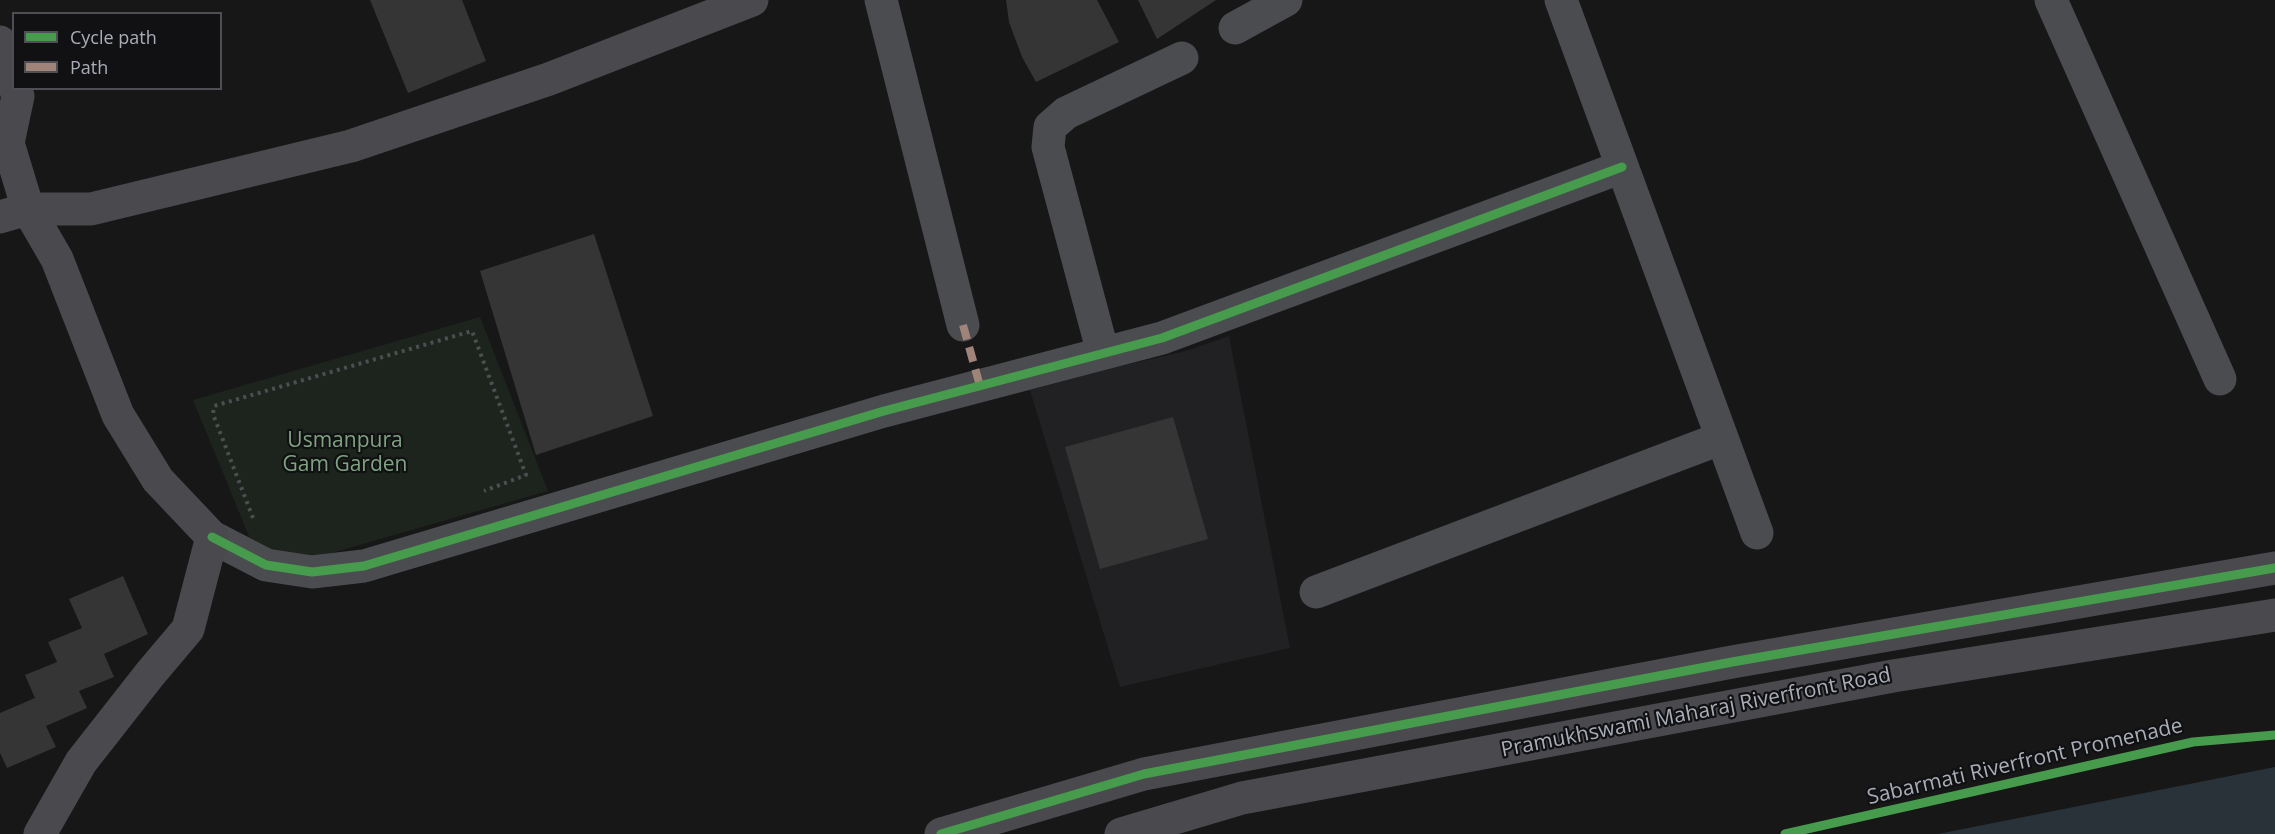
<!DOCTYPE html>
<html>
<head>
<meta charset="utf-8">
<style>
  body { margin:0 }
  #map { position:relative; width:2275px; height:834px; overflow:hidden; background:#171717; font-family:"Open Sans",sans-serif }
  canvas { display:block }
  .legend { position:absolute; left:12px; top:12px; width:210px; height:78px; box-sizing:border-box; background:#111113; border:2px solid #4d4f55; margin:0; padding:8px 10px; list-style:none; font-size:18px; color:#a8adb8 }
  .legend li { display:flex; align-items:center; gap:12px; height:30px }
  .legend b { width:30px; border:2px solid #4d4f55 }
</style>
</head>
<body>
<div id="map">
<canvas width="2275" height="834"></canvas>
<ul class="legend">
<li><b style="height:8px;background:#469c4c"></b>Cycle path</li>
<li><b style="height:8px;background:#a18479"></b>Path</li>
</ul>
</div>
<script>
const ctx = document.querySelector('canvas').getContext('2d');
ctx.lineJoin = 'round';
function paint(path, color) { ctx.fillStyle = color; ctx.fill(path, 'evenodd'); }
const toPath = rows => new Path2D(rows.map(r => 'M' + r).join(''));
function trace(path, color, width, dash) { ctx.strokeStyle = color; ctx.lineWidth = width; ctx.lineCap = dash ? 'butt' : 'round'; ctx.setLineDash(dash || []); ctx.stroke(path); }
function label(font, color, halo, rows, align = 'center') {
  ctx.font = font + ' "Open Sans",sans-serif'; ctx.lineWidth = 4.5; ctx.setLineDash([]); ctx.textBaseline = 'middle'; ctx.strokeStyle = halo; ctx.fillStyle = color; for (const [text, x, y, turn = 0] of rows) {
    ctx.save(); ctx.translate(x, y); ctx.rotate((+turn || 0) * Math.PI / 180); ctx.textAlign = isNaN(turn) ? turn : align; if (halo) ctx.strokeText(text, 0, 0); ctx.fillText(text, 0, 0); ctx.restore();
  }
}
const built = toPath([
  [1229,336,1290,648,1120,687,1030,390,1121,366,1186,351]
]);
const green = toPath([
  [480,317,548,491,307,560,253,546,193,400]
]);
const water = toPath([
  [2275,767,2275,834,1938,834]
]);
const building = toPath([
  [370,0,462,0,486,61,408,93],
  [1006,0,1097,0,1119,42,1036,82,1022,57,1009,22],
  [1138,0,1216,0,1157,39],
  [594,234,653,416,536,455,480,271],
  [1173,417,1208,539,1100,569,1065,447],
  [123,576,148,634,104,654,114,677,79,691,87,708,46,726,56,747,7,768,0,753,0,713,35,698,25,675,57,662,48,642,82,628,69,599]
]);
const path = toPath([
  [253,518,213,414,214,406,472,331,526,475,484,491]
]);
const street = toPath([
  [881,0,963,325],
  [1561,0,1757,533],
  [2051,0,2220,379],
  [1235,28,1286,0],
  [1103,353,1048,147,1050,127,1066,113,1182,58],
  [212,537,266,565,312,572,364,566,884,411,1162,338,1622,167],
  [1316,592,1722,438]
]);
const secondary = toPath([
  [0,42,14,83],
  [0,133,8,143,28,209,0,217],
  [8,143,18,96,15,88],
  [28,209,91,209,351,146,549,79,752,0],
  [28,209,57,259,118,415,158,480,212,537,188,629,150,674,81,762,40,834],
  [941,834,1144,774,1732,662,2275,568],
  [1121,834,1242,798,1893,676,2275,615]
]);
const quiet = toPath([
  [963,325,980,386]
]);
const cycleway = toPath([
  [212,537,266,565,312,572,364,566,884,411,1162,338,1622,167],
  [941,834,1144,774,1732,662,2275,568],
  [1785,834,2193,742,2275,735]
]);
const parkNames = [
  ["Usmanpura",345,441],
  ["Gam Garden",345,465]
];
const streetNames = [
  ["Pramukhswami Maharaj Riverfront Road",1696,713,-11],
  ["Sabarmati Riverfront Promenade",2025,762,-13]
];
paint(built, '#212123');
paint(green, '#1d241e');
paint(water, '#2a3239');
paint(building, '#353536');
trace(path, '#4d4e52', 4, [3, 4.5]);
trace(street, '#4b4c50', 33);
trace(secondary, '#4a4a4e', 33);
trace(quiet, '#a18479', 8, [15, 8]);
trace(cycleway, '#469c4c', 9);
label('21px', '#7fa381', '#111113', parkNames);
label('21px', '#a8adb8', '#111113', streetNames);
</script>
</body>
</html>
